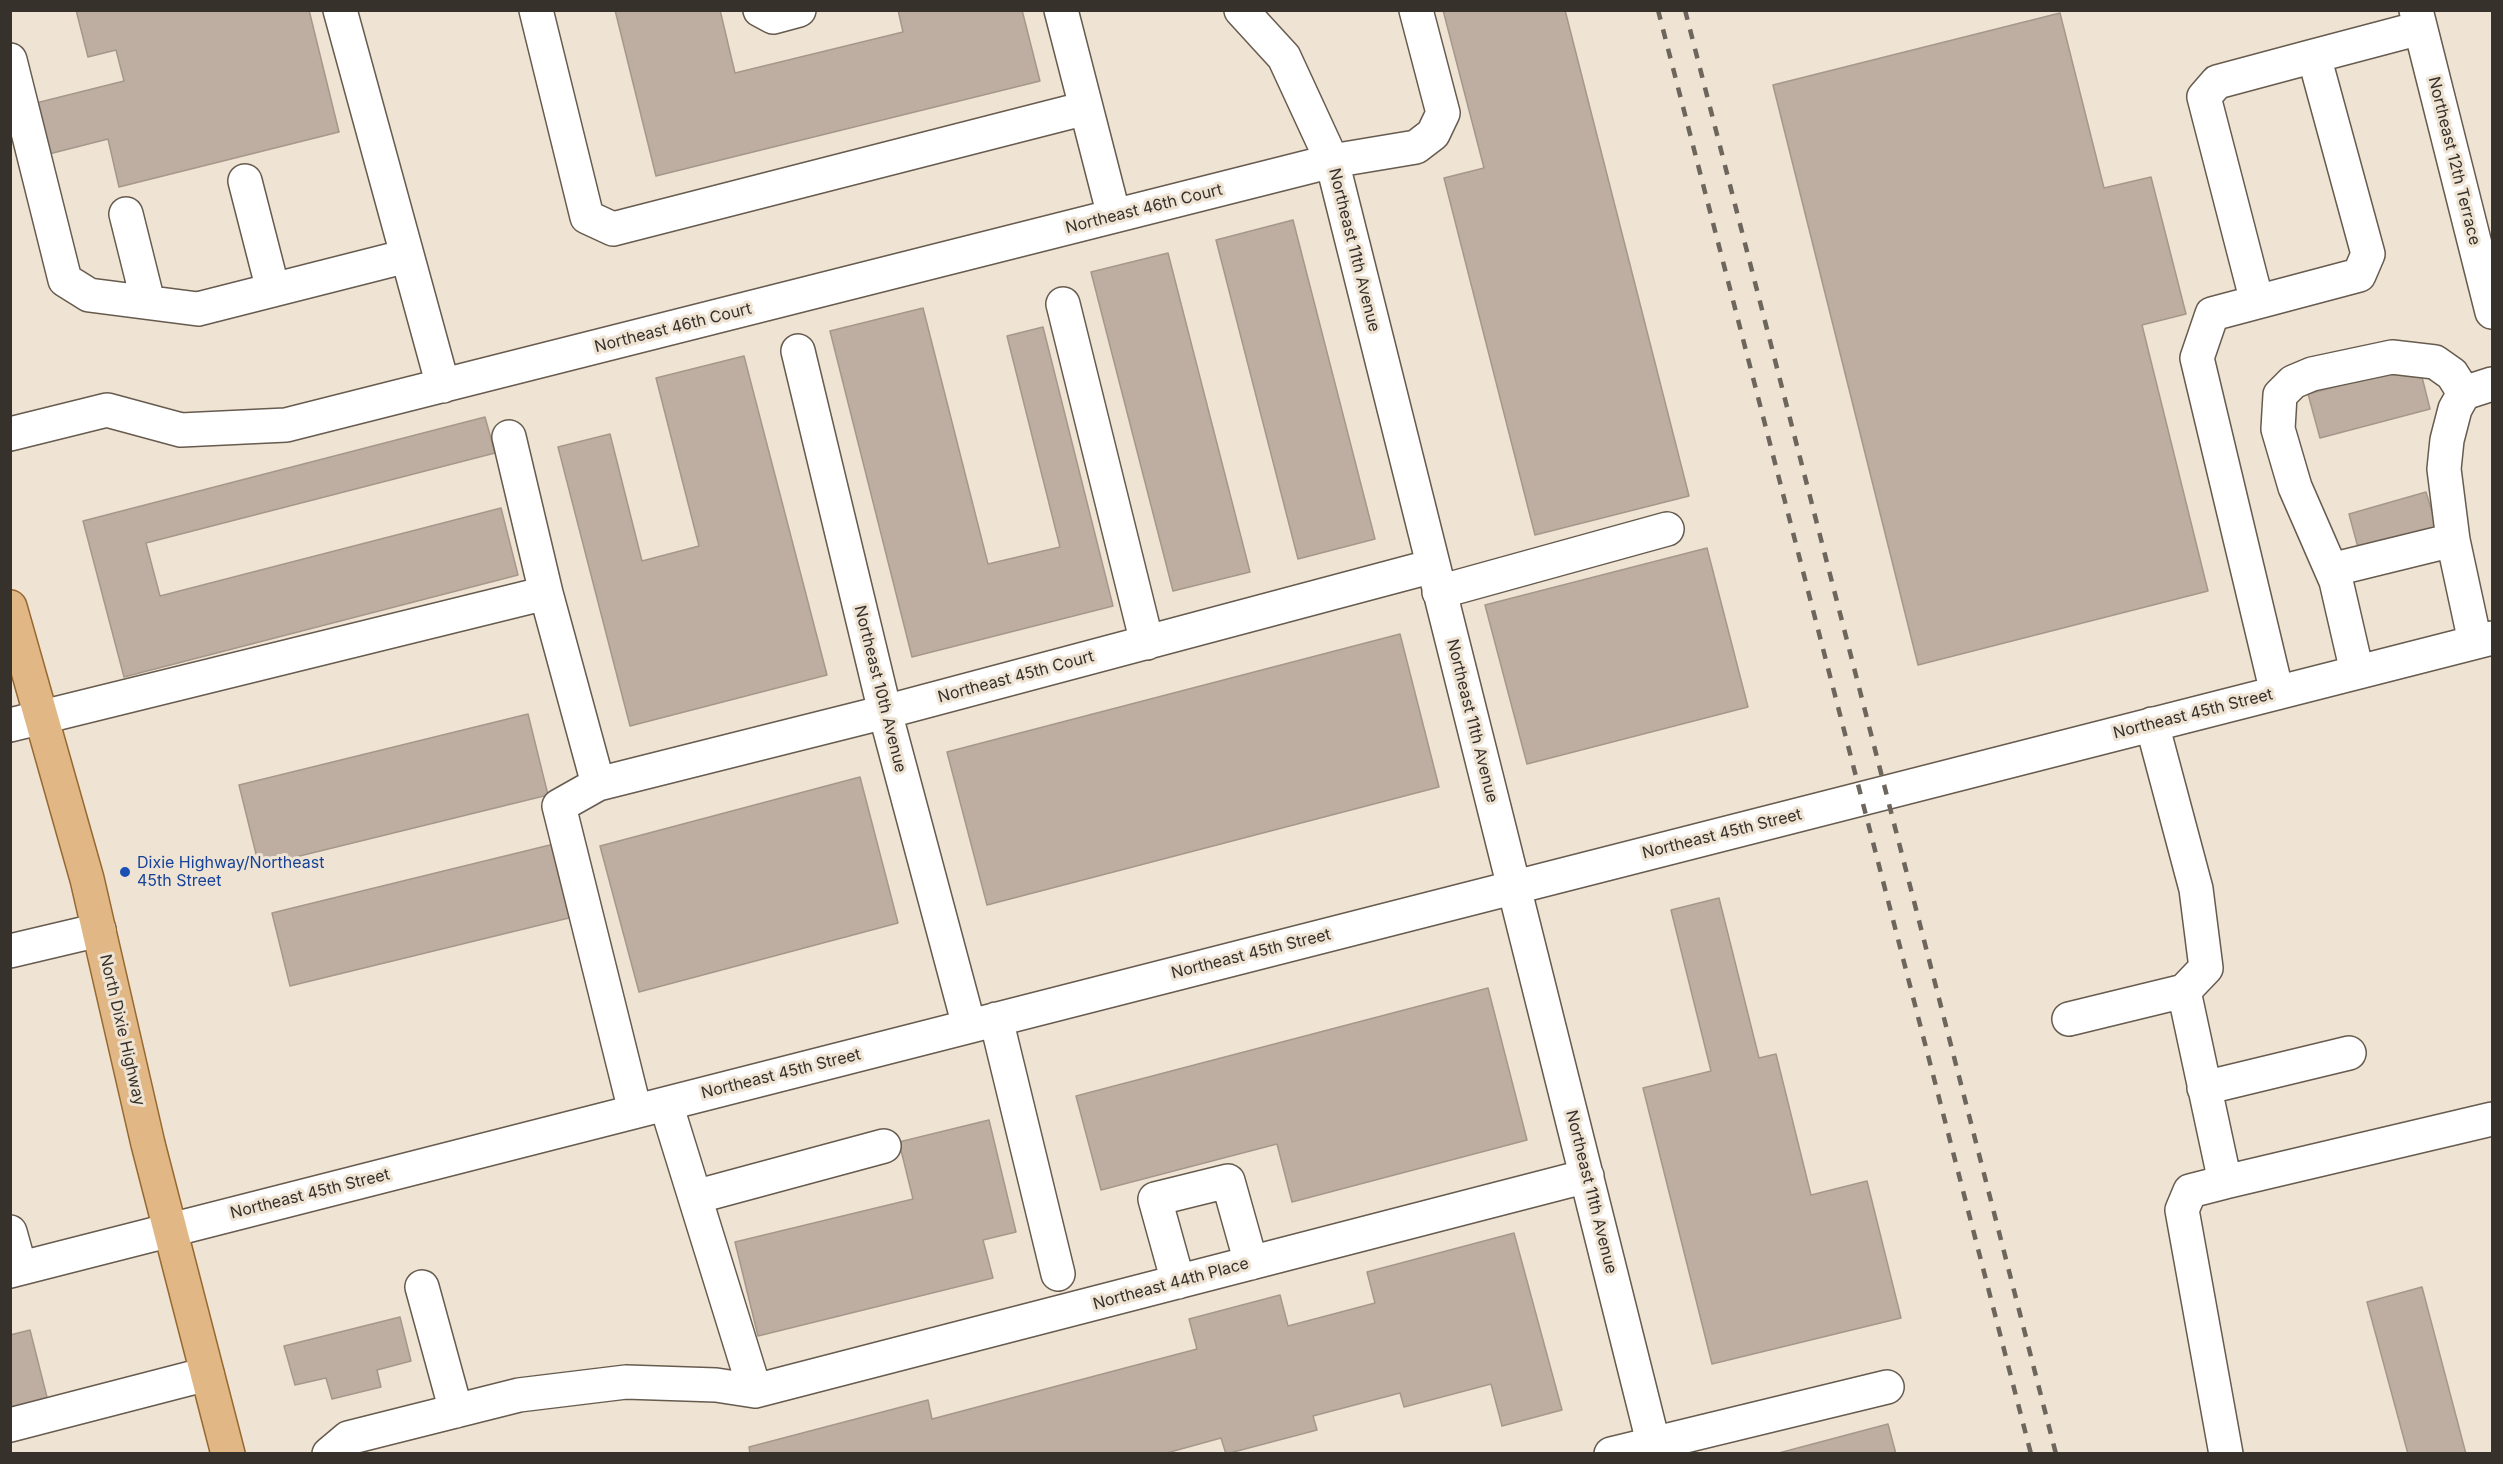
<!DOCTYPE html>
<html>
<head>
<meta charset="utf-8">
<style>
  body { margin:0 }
  #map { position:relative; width:2503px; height:1464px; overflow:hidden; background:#efe3d3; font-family:Inter,sans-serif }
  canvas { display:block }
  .frame { position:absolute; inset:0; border:12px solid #36312b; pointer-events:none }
</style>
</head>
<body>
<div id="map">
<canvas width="2503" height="1464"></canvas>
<div class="frame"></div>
</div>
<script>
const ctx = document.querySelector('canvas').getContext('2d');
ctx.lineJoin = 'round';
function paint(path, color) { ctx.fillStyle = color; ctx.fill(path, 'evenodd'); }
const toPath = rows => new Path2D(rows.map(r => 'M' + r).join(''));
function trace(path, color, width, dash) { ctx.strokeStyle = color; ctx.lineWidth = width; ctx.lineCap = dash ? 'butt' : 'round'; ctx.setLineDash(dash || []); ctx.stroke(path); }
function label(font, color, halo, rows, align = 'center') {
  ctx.font = font + ' Inter,sans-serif'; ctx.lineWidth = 6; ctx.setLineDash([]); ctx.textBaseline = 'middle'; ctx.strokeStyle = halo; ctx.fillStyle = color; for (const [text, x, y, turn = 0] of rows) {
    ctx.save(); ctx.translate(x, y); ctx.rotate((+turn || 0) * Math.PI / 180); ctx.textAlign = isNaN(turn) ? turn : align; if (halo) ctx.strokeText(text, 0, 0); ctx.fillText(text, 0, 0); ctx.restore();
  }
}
const building = toPath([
  [76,10,309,10,339,132,119,187,108,139,49,154,36,103,124,81,116,50,88,57,76,10],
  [615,10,720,10,735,73,903,32,898,10,1022,10,1040,81,656,176,615,10],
  [1443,10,1565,10,1689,496,1535,535,1444,178,1484,168,1443,10],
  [2060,13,2104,188,2151,177,2186,314,2142,325,2208,591,1918,665,1773,85,2060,13],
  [1293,220,1375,539,1298,559,1216,240,1293,220],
  [1168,253,1250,572,1173,591,1091,272,1168,253],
  [923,308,988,564,1060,547,1007,336,1043,327,1113,606,912,657,830,331,923,308],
  [744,356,827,675,630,726,558,447,610,434,642,561,699,546,656,378,744,356],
  [2419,365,2430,409,2320,438,2308,394,2419,365],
  [485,417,495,453,146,543,160,596,501,508,518,575,124,677,83,521,485,417],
  [2426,492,2438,532,2360,555,2349,514,2426,492],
  [1707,548,1748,707,1527,764,1485,605,1707,548],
  [1400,634,1439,787,987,905,947,752,1400,634],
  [528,714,548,795,259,866,239,785,528,714],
  [860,777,898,923,639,992,600,846,860,777],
  [554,844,573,917,290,986,272,913,554,844],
  [1719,898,1759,1058,1776,1054,1811,1195,1867,1181,1901,1318,1712,1364,1643,1088,1711,1071,1671,910,1719,898],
  [1488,988,1527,1140,1292,1202,1277,1144,1101,1190,1076,1096,1488,988],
  [989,1120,1016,1232,983,1240,993,1278,758,1336,735,1242,913,1199,899,1142,989,1120],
  [1514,1233,1562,1410,1502,1426,1491,1384,1404,1407,1400,1393,1313,1416,1317,1430,1226,1454,1221,1438,1163,1454,750,1454,749,1447,928,1400,932,1419,1197,1349,1189,1319,1280,1295,1288,1326,1375,1303,1367,1272,1514,1233],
  [2422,1287,2466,1454,2408,1454,2367,1302,2422,1287],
  [400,1317,411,1361,377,1370,381,1387,332,1399,326,1378,295,1385,284,1346,400,1317],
  [30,1330,50,1409,10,1419,10,1335,30,1330],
  [1888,1424,1896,1454,1775,1454,1888,1424]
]);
const minor = toPath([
  [340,10,443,386],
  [536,10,587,217,613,229,1086,108],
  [760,10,773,17,799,10],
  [1061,10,1114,216],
  [1241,10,1284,57,1332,161,1656,1454],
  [2416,10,2492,312],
  [10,60,65,280,89,295,198,309,407,256],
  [245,181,273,290],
  [126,214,148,302],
  [2257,302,2204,97,2217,82,2314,56],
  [1063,304,1147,643],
  [798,351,885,712,969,1026],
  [10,434,107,410,181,430,286,425,1332,161,1416,147,1433,134,1443,113,1416,10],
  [509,437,546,593],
  [2332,571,2343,567,2453,540],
  [1439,592,1667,529],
  [2475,642,2453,540,2444,469,2447,440,2455,409,2464,393,2492,384],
  [2357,672,2336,581,2295,487,2278,429,2280,395,2293,382,2312,374,2392,357,2435,362,2452,374,2464,393],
  [2277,693,2197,358,2212,314,2359,275,2368,254,2314,56,2420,28],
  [2152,724,2196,889,2206,968,2184,991],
  [10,725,546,593,598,784],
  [10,951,99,930],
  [996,1019,1058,1274],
  [2069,1019,2184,991,2225,1182,2492,1119],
  [2204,1088,2349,1053],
  [635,1111,559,806,598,784,885,712,1433,566],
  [2225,1182,2190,1191,2182,1210,2226,1454],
  [695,1197,884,1146],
  [10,1232,20,1268],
  [10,1271,2492,638],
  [1178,1282,1155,1199,1228,1181,1251,1263],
  [422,1287,456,1411],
  [755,1391,1587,1176],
  [10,1425,207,1374],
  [329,1454,348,1438,519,1395,626,1382,716,1385,755,1391,666,1104],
  [1611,1454,1887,1387]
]);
const major = toPath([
  [10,607,87,879,148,1144,228,1454]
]);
const rail = toPath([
  [1658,10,2031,1454],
  [1685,10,2056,1454]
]);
const markers = [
  [125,872,6,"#1a4fb4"]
];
const streetNames = [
  ["Northeast 12th Terrace",2454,161,76],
  ["Northeast 46th Court",1144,209,-14],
  ["Northeast 11th Avenue",1354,250,76],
  ["Northeast 46th Court",673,328,-14],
  ["Northeast 45th Court",1016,677,-15],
  ["Northeast 10th Avenue",880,689,76],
  ["Northeast 45th Street",2193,714,-14],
  ["Northeast 11th Avenue",1472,721,76],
  ["Northeast 45th Street",1722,834,-14],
  ["Northeast 45th Street",1251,954,-14],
  ["North Dixie Highway",122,1030,77],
  ["Northeast 45th Street",781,1074,-14],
  ["Northeast 11th Avenue",1591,1192,76],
  ["Northeast 45th Street",310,1194,-14],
  ["Northeast 44th Place",1171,1284,-15]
];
const transitNames = [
  ["Dixie Highway/Northeast",137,863],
  ["45th Street",137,881]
];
paint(building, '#beaea2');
trace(building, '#a6978b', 1.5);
trace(minor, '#665b4e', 36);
trace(major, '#976930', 36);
trace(minor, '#fff', 33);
trace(major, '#e0b785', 33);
trace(rail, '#6d665d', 4.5, [10, 10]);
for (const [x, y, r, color] of markers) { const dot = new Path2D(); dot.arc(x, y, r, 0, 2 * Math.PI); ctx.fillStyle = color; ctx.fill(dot); trace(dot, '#efe3d3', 2); }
label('16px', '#36312b', '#efe3d3', streetNames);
label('16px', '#164399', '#efe3d3', transitNames, 'left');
</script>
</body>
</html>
